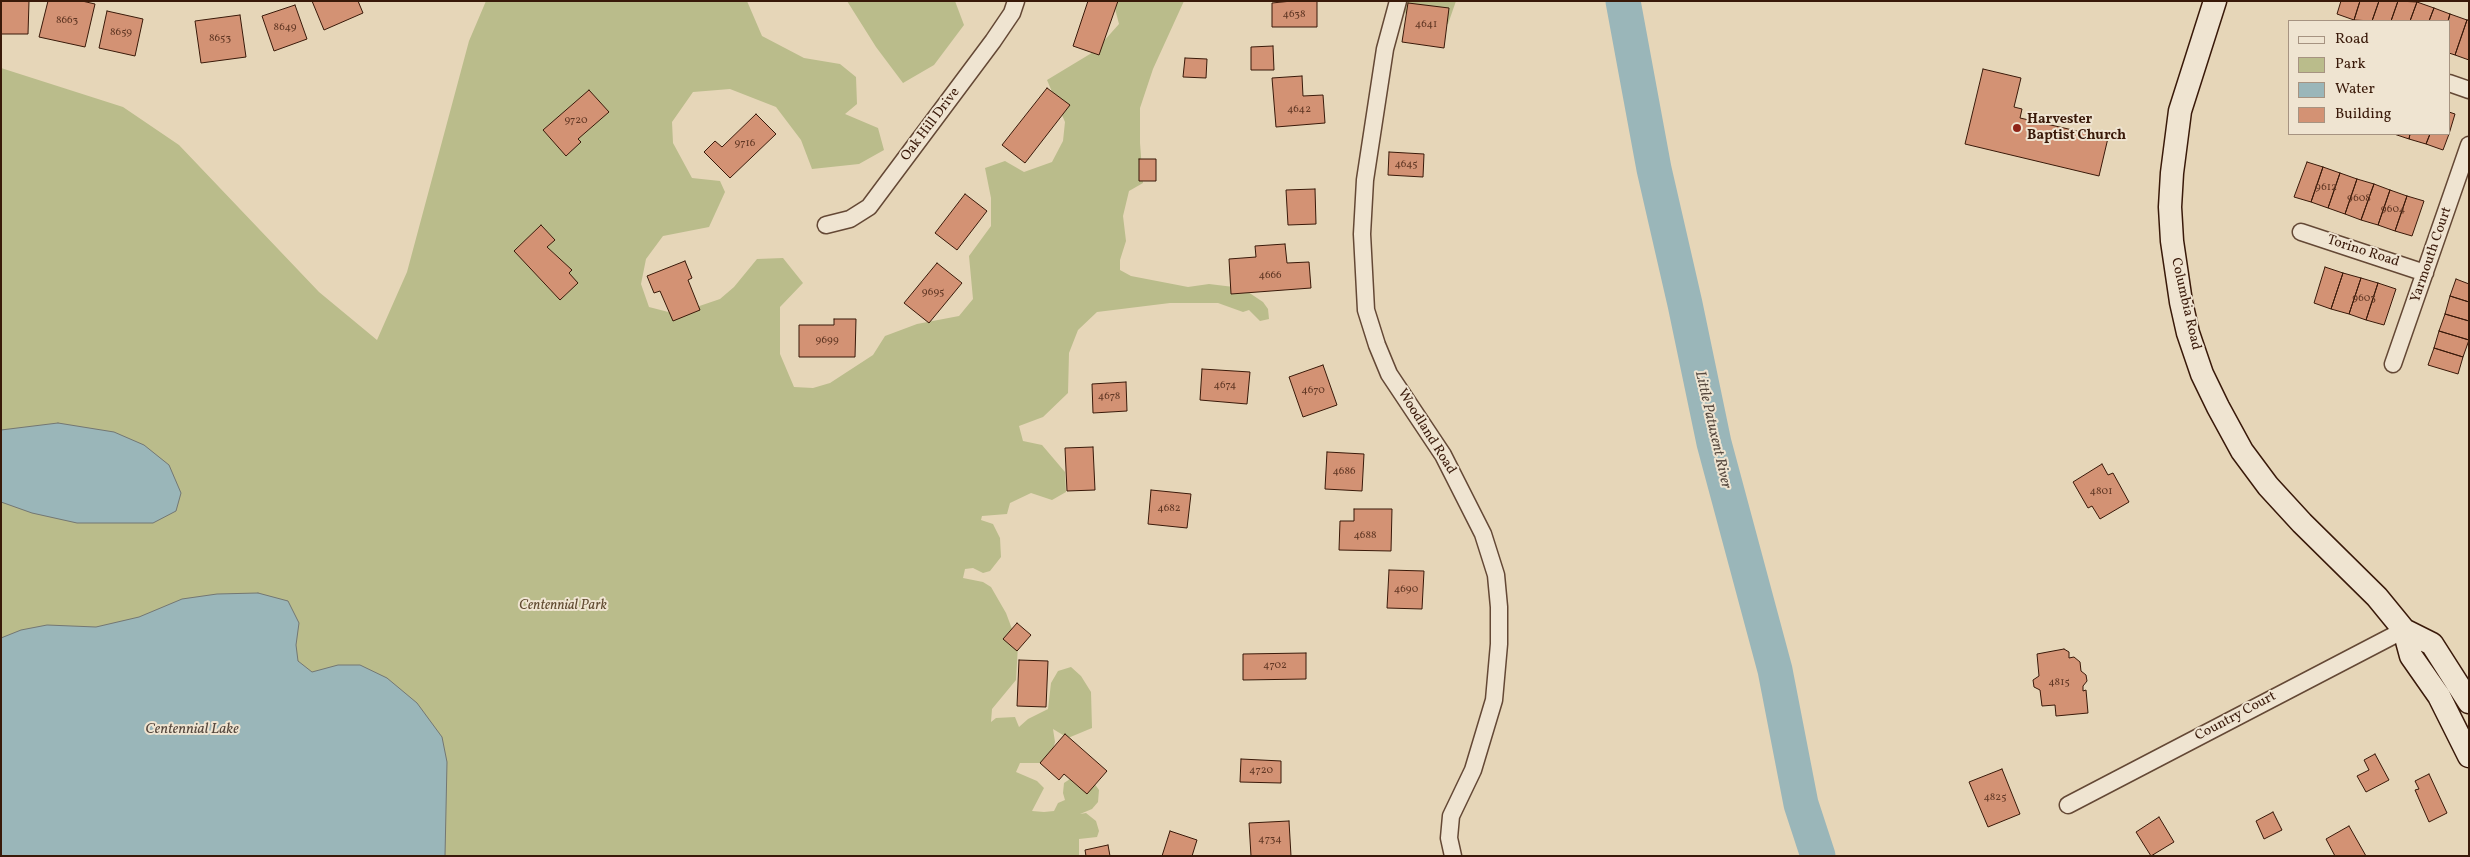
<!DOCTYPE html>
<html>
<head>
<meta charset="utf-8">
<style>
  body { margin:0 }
  #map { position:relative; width:2470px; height:857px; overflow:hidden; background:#e6d6b8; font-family:Vollkorn,serif }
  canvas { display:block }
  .frame { position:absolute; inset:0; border:2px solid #391909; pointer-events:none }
  .legend { position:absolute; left:2288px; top:20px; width:162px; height:115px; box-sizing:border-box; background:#efe4d1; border:1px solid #a69381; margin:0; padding:6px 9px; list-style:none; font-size:15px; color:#391909 }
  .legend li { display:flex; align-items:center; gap:10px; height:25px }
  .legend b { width:25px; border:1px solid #a69381 }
</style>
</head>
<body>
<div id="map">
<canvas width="2470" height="857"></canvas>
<div class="frame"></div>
<ul class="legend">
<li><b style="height:6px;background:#efe4d1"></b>Road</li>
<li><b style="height:14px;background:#babc8b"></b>Park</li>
<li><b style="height:14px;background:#9ab6b9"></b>Water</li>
<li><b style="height:14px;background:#d39274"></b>Building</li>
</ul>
</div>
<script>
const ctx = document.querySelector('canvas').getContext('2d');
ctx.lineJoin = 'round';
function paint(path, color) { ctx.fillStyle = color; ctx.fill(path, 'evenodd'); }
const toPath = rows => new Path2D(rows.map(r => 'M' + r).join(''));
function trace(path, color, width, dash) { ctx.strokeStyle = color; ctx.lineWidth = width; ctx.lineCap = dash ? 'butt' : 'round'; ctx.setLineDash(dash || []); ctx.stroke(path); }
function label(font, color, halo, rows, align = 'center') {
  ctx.font = font + ' Vollkorn,serif'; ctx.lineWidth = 4; ctx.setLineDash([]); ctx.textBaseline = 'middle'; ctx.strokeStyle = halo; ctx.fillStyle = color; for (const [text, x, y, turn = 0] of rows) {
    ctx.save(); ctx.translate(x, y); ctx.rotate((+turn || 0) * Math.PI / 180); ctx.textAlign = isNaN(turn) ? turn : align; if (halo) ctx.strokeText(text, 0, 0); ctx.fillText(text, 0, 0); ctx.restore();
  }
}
const green = toPath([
  [486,1,747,1,762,36,804,58,840,64,856,77,857,104,845,114,878,128,884,150,859,164,812,169,801,140,776,107,730,89,693,92,672,122,673,143,692,178,720,181,725,192,709,227,663,236,646,259,641,284,649,307,676,314,720,299,734,287,757,259,783,258,803,283,780,307,780,354,794,387,813,388,830,383,873,355,885,336,917,324,959,316,973,299,969,256,991,226,991,198,985,168,1005,161,1024,172,1052,162,1063,141,1065,122,1047,80,1095,51,1119,24,1113,1,1184,1,1153,69,1140,108,1140,143,1143,183,1129,191,1123,216,1126,241,1120,260,1120,270,1131,276,1188,287,1209,284,1242,288,1263,302,1268,309,1269,319,1260,321,1249,310,1243,312,1218,303,1170,303,1097,312,1078,330,1069,353,1068,393,1043,417,1019,426,1023,441,1042,445,1065,472,1066,492,1052,500,1031,493,1010,503,1007,514,982,516,981,520,993,524,1000,538,1001,557,990,571,983,573,973,568,965,569,963,578,983,582,991,587,1006,613,1018,645,1016,680,992,709,991,722,996,718,1015,717,1019,727,1028,719,1048,709,1051,683,1058,671,1071,667,1081,676,1091,692,1092,728,1068,738,1053,729,1055,742,1051,757,1041,763,1020,763,1016,772,1037,781,1044,788,1032,811,1044,812,1054,811,1058,803,1065,800,1063,793,1064,783,1076,775,1089,776,1099,790,1098,802,1092,809,1080,814,1086,813,1096,821,1099,831,1097,837,1079,839,1079,856,1,856,1,68,123,107,179,145,319,292,377,340,407,272,469,41],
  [847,1,955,1,964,25,934,65,903,83,876,47],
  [1401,1,1456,1,1448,24,1418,35,1402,7]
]);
const water = toPath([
  [58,423,114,432,144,445,169,465,181,493,176,511,153,523,77,523,32,513,1,502,1,430,58,423],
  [258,593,288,601,299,623,296,645,298,661,312,672,338,665,360,665,387,678,417,703,442,737,447,762,445,856,1,856,1,638,21,630,47,625,96,627,139,617,182,599,217,594,258,593]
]);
const river = toPath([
  [1623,1,1654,169,1685,304,1714,443,1775,670,1801,804,1818,856]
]);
const building = toPath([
  [1,1,29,1,28,34,1,34,1,1],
  [48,1,82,1,95,4,85,47,39,37,48,1],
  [312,1,358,1,363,13,324,30,312,1],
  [1088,1,1118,1,1099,55,1073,46,1088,1],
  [1292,1,1317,1,1317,27,1272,27,1272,3,1292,1],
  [2341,1,2360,1,2354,20,2337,14,2341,1],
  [2360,1,2379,1,2372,21,2354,20,2360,1],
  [2379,1,2398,1,2391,21,2372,21,2379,1],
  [2398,1,2417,2,2410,21,2391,21,2398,1],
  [2417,2,2434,8,2429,21,2410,21,2417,2],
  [1408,3,1449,8,1444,48,1402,42,1408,3],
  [295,5,307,39,274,51,262,16,295,5],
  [2434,8,2450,14,2448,21,2429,21,2434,8],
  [107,11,143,19,135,56,99,48,107,11],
  [2450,14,2467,20,2455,55,2449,53,2448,21,2450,14],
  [240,15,246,57,201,63,195,21,240,15],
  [2467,20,2469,20,2469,60,2455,55,2467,20],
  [1273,46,1274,70,1251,70,1251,47,1273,46],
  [1185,58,1207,59,1206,78,1183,77,1185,58],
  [1983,69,2021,78,2014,107,2022,109,2020,118,2108,138,2099,176,1965,144,1983,69],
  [1302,76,1303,96,1323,95,1325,123,1276,127,1272,78,1302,76],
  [1047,88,1070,105,1025,163,1002,145,1047,88],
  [589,90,609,112,578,139,581,142,566,156,543,130,589,90],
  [2449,112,2455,114,2449,134,2449,112],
  [756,114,776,134,730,178,704,152,715,141,722,147,756,114],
  [2394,134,2410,134,2409,139,2394,134],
  [2410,134,2430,134,2426,144,2409,139,2410,134],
  [2430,134,2449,134,2443,150,2426,144,2430,134],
  [1389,152,1424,154,1423,177,1388,175,1389,152],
  [1139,159,1156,159,1156,181,1139,181,1139,159],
  [2307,162,2323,167,2311,202,2294,197,2307,162],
  [2323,167,2340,173,2328,208,2311,202,2323,167],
  [2340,173,2357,179,2345,214,2328,208,2340,173],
  [2357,179,2374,184,2361,220,2345,214,2357,179],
  [2374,184,2390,190,2378,225,2361,220,2374,184],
  [1315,189,1316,224,1288,225,1286,190,1315,189],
  [2390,190,2407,196,2395,231,2378,225,2390,190],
  [965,194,987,211,957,250,935,233,965,194],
  [2407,196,2424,201,2412,236,2395,231,2407,196],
  [541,225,555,240,547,247,572,270,569,273,578,283,560,300,514,251,541,225],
  [1285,244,1287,263,1309,262,1311,288,1231,294,1229,259,1256,257,1255,246,1285,244],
  [685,261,692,278,688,280,700,310,673,321,660,291,654,293,647,276,685,261],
  [937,263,962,283,929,323,904,303,937,263],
  [2325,267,2343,273,2331,309,2314,303,2325,267],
  [2343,273,2361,278,2349,314,2331,309,2343,273],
  [2361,278,2378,283,2366,320,2349,314,2361,278],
  [2456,279,2469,284,2469,302,2450,296,2456,279],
  [2378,283,2396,289,2384,325,2366,320,2378,283],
  [2450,296,2469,302,2469,321,2445,314,2450,296],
  [2445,314,2469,321,2469,340,2439,331,2445,314],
  [834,319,856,319,855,357,799,357,799,325,834,325,834,319],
  [2439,331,2469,340,2463,357,2434,348,2439,331],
  [2434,348,2463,357,2458,374,2428,365,2434,348],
  [1323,365,1337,405,1303,417,1289,377,1323,365],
  [1202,369,1250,372,1247,404,1200,400,1202,369],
  [1126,382,1127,411,1093,413,1092,384,1126,382],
  [1093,447,1095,490,1067,491,1065,448,1093,447],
  [1327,452,1364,454,1362,491,1325,489,1327,452],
  [2102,464,2108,475,2113,473,2129,502,2100,519,2092,506,2088,508,2073,482,2102,464],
  [1151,490,1191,494,1187,528,1148,524,1151,490],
  [1354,509,1392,509,1391,551,1339,550,1340,521,1354,521,1354,509],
  [1389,570,1424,571,1422,609,1387,608,1389,570],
  [1017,623,1031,635,1017,651,1003,639,1017,623],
  [2064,649,2069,652,2069,658,2074,657,2080,662,2081,671,2086,675,2087,681,2083,686,2083,691,2086,690,2088,713,2056,716,2055,705,2042,706,2040,690,2034,687,2033,680,2039,676,2037,654,2064,649],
  [1306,653,1306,679,1243,680,1243,654,1306,653],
  [1019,660,1048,661,1046,707,1017,706,1019,660],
  [1065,734,1107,771,1087,794,1064,774,1059,780,1040,763,1065,734],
  [2375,754,2389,780,2366,792,2357,776,2369,770,2364,760,2375,754],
  [1241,759,1281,761,1281,783,1240,782,1241,759],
  [2002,769,2020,814,1988,827,1969,782,2002,769],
  [2429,774,2447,813,2429,822,2415,790,2419,789,2415,781,2429,774],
  [2273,812,2282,830,2264,839,2256,821,2273,812],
  [2159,817,2174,842,2151,856,2136,832,2159,817],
  [1289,821,1291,856,1251,856,1249,823,1289,821],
  [2349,826,2366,856,2335,856,2326,839,2349,826],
  [1170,831,1197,840,1192,856,1162,856,1170,831],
  [1108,845,1110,856,1086,856,1085,850,1108,845]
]);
const street = toPath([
  [1398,1,1385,49,1365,180,1362,234,1366,310,1377,345,1389,374,1443,455,1483,534,1496,575,1499,607,1499,644,1494,700,1473,770,1451,816,1449,838,1453,856],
  [2449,83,2469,90],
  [826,225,850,219,869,207,993,41,1012,13,1016,1],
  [2301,232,2425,273],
  [2393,364,2469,145],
  [2068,805,2404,630]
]);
const secondary = toPath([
  [2215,1,2180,111,2172,173,2170,207,2172,241,2181,302,2188,333,2202,374,2218,407,2242,451,2268,486,2302,523,2377,597,2404,630,2432,644,2469,702],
  [2404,630,2411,656,2439,696,2469,756]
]);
const markers = [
  [2017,128,5,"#8f2418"]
];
const numberNames = [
  ["4638",1294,15],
  ["8663",67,21],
  ["4641",1426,25],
  ["8649",285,28],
  ["8659",121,33],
  ["8653",220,39],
  ["4642",1299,110],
  ["9720",576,121],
  ["9716",745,144],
  ["4645",1406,165],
  ["9612",2326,188],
  ["9608",2359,199],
  ["9604",2393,210],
  ["4666",1270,276],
  ["9695",933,293],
  ["9603",2364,299],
  ["9699",827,341],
  ["4674",1225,386],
  ["4670",1313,391],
  ["4678",1109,397],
  ["4686",1344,472],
  ["4801",2101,492],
  ["4682",1169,509],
  ["4688",1365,536],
  ["4690",1406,590],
  ["4702",1275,666],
  ["4815",2059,683],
  ["4720",1261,771],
  ["4825",1995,798],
  ["4734",1270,840]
];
const poiNames = [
  ["Harvester",2027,120],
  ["Baptist Church",2027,136]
];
const streetNames = [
  ["Oak Hill Drive",931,125,-53],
  ["Torino Road",2363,252,18],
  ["Yarmouth Court",2432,255,-71],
  ["Columbia Road",2185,304,77],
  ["Woodland Road",1426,432,58],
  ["Country Court",2236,717,-28]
];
const parkNames = [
  ["Centennial Park",563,606]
];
const waterNames = [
  ["Little Patuxent River",1712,430,77],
  ["Centennial Lake",192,730]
];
paint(green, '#babc8b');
paint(water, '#9ab6b9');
trace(water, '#737773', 1);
trace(river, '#9ab6b9', 35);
paint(building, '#d39274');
trace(building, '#391909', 1);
trace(street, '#644835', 19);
trace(secondary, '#391909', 25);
trace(street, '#efe4d1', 16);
trace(secondary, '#efe4d1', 22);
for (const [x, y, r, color] of markers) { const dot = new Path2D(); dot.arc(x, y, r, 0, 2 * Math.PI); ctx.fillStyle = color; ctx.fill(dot); trace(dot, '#efe4d1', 2); }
label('11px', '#603724', null, numberNames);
label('bold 14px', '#391909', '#efe4d1', poiNames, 'left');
label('14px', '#391909', '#efe4d1', streetNames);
label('italic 14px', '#604a30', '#efe4d1', parkNames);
label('italic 15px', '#56483e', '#efe4d1', waterNames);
</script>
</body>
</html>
